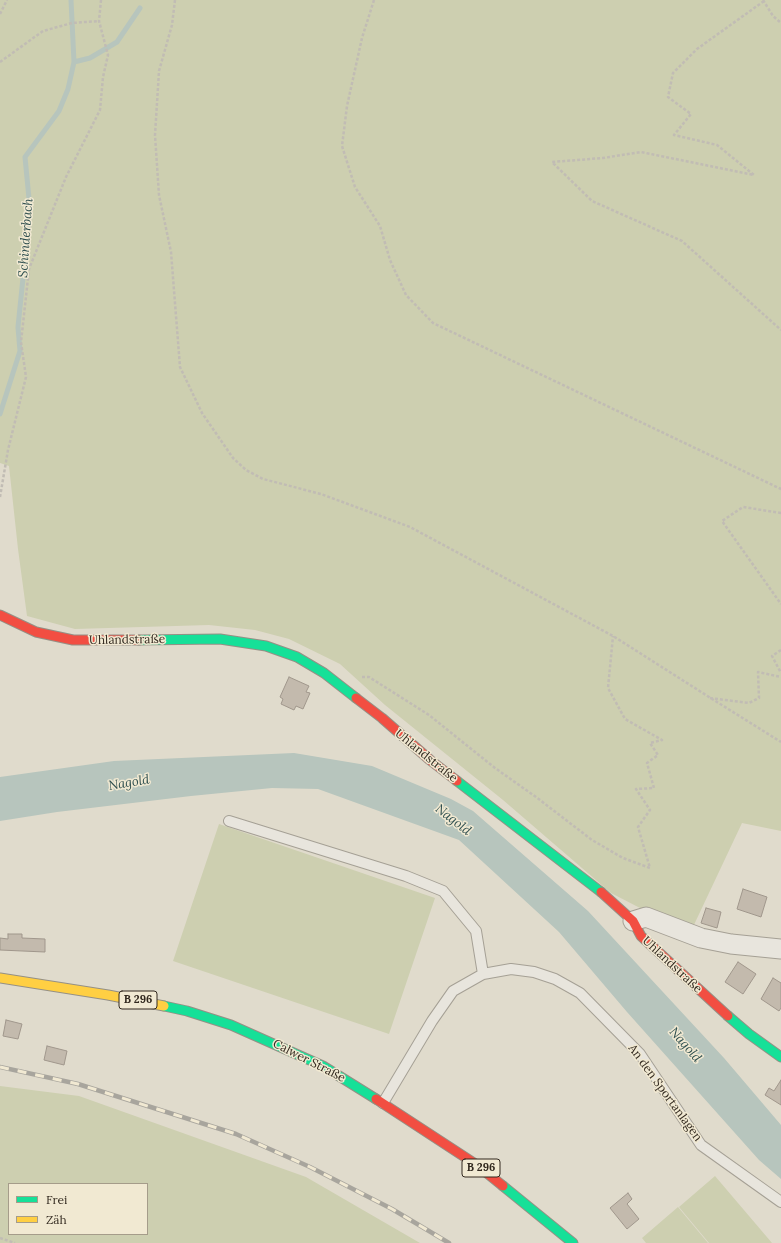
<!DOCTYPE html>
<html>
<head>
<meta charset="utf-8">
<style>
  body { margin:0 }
  #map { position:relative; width:781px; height:1243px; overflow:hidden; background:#e0dbcc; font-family:Lora,serif }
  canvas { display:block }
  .legend { position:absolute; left:8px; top:1183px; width:140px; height:52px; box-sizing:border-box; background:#f1e9d2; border:1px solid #a59c8a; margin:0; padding:5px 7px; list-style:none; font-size:12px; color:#32291f }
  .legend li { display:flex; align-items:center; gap:8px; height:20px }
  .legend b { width:20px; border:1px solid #a59c8a }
</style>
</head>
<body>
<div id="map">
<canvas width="781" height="1243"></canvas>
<ul class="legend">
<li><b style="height:5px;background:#16e098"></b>Frei</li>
<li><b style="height:5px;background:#ffcf43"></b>Zäh</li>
</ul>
</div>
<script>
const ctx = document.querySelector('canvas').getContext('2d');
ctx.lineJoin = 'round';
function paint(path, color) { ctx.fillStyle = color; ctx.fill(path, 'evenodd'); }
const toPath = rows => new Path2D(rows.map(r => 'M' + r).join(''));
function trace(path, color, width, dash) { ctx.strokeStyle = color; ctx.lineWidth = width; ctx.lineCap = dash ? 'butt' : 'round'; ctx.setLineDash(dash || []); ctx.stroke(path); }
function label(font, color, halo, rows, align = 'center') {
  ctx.font = font + ' Lora,serif'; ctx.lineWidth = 3; ctx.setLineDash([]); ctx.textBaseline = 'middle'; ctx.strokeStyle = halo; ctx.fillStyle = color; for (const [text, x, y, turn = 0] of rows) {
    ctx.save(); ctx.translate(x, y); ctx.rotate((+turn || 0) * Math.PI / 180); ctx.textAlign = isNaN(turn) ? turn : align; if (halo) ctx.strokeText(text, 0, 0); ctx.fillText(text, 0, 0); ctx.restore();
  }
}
const green = toPath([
  [0,0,781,0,781,831,742,823,692,929,640,908,611,893,503,800,385,705,340,664,289,639,255,630,209,625,75,629,27,616,18,549,9,466,0,463],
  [219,824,435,898,389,1034,173,961],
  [0,1086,79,1096,306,1177,420,1243,0,1243],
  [9,1184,147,1184,147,1234,9,1234],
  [715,1176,772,1243,709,1243,679,1207],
  [678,1207,708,1243,646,1243,642,1238]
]);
const water = toPath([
  [294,753,372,766,451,799,473,811,588,911,724,1058,781,1125,781,1179,759,1160,627,1012,559,932,459,840,318,789,272,788,191,796,57,812,0,821,0,777,114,761]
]);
const stream = toPath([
  [74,62,90,58,117,42,140,8],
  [0,414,20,351,18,327,30,209,25,157,59,111,68,89,74,62,71,0]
]);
const building = toPath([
  [289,677,309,686,306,692,310,693,303,709,296,706,294,710,281,704,283,699,280,697,289,677],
  [743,889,767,897,761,917,737,909,743,889],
  [706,908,721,912,717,928,701,923,706,908],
  [8,934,22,934,22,938,45,939,45,952,0,950,0,938,8,939,8,934],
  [738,962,756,974,743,994,725,982,738,962],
  [773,978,781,983,781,1008,779,1011,761,999,773,978],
  [6,1020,22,1024,18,1039,3,1036,6,1020],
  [47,1046,67,1051,64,1065,44,1060,47,1046],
  [781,1080,781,1105,765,1095,769,1088,774,1091,781,1080],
  [628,1193,632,1199,627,1204,639,1219,627,1229,610,1208,628,1193]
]);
const path = toPath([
  [175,0,172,25,159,71,155,135,159,195,171,252,180,367,202,413,233,458,246,470,263,479,321,494,410,527,613,636,709,697,781,742],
  [374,0,362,38,347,106,342,146,355,187,380,226,390,260,406,295,433,323,781,489],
  [763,0,773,16,781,23],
  [764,1,697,49,673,73,668,97,691,114,674,135,717,145,754,175,641,152,603,158,552,162,592,201,682,241,781,330],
  [0,14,7,0],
  [0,62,43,31,72,23,99,21],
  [0,497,8,450,26,377,21,342,29,269,66,177,100,110,103,77,108,55,99,21,101,0],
  [781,513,743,507,722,521,781,604],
  [781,650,772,656,781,673],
  [362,677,369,677,429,715,495,768,536,797,592,840,623,858,650,868,638,827,650,810,636,789,654,788,647,763,658,755,650,743,662,740,625,719,608,688,613,636],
  [710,698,749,703,759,698,758,672,781,677],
  [0,1238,15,1243]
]);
const lane = toPath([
  [229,821,406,876,443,891,476,931,483,974],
  [383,1103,432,1021,453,991,483,974,511,969,534,972,555,979,580,993,640,1054,701,1145,781,1202]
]);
const street = toPath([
  [633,921,646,917,701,938,731,944,781,949]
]);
const fast = toPath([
  [139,640,220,639,266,646,297,657,324,673,356,698],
  [457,781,601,892],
  [164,1006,187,1011,231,1025,323,1066,376,1099],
  [728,1016,749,1034,781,1057],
  [503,1186,573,1243]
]);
const slow = toPath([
  [0,978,108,995,164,1006]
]);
const jam = toPath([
  [0,615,36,632,73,640,139,640],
  [356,698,382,718,430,760,457,781],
  [601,892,633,921,641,936,728,1016],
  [376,1099,477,1165,503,1186]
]);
const rail = toPath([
  [0,1067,78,1084,236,1134,310,1167,392,1209,449,1243]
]);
const shields = [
  [138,1000,38],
  [481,1168,38]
];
const shieldNames = [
  ["B 296",138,1000],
  ["B 296",481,1168]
];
const streetNames = [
  ["Uhlandstraße",127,640,-1],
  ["Uhlandstraße",426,756,39],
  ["Uhlandstraße",672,965,43],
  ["Calwer Straße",309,1061,27],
  ["An den Sportanlagen",665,1093,54]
];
const waterNames = [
  ["Schinderbach",26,238,-86],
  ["Nagold",129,783,-9],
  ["Nagold",453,820,38],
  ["Nagold",685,1045,49]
];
paint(green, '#cdcfb0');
paint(water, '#b7c5bd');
trace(stream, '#b7c5bd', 5);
paint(building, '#c3baad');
trace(building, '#a0978c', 1);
trace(lane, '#a5a095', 12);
trace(street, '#a5a095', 21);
trace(fast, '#959085', 11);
trace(slow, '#959085', 11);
trace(jam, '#959085', 11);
trace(path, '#c1bcb4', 2.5, [3, 2]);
trace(lane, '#e8e5dd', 10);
trace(street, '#e8e5dd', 19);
trace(fast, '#16e098', 9);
trace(slow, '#ffcf43', 9);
trace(jam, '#f24e42', 9);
trace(rail, '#a8a59d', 4.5);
trace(rail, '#f1e9d2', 3, [9]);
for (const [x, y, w] of shields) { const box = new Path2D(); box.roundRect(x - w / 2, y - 9, w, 18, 3); ctx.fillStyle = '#f1e9d2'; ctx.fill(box); trace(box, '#32291f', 1); }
label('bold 11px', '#32291f', null, shieldNames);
label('12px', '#32291f', '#f1e9d2', streetNames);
label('italic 13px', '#305050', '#f1e9d2', waterNames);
</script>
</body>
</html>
